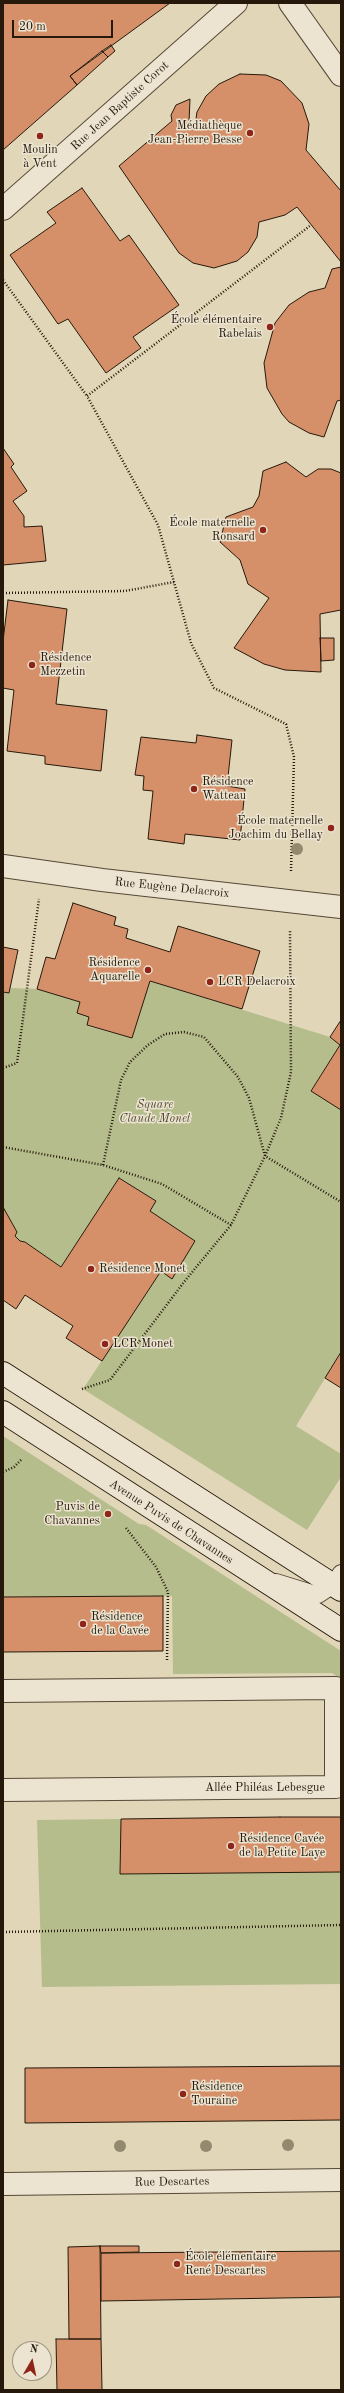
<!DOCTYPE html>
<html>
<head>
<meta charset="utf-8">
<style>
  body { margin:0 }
  #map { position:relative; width:344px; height:2393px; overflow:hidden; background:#e1d6b8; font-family:"Old Standard TT",serif }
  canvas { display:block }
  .frame { position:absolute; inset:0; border:4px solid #26190b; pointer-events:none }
  .north { position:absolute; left:12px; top:2341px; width:40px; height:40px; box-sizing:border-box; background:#ece4d1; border:1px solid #9d9382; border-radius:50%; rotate:9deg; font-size:11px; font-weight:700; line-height:16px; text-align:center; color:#26190b }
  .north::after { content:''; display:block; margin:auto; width:14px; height:18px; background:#8f2418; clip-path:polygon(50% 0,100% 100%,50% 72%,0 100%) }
  .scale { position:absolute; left:12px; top:20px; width:101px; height:18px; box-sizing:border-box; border:2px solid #26190b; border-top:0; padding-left:5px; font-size:12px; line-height:14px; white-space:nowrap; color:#26190b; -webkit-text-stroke:3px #ece4d1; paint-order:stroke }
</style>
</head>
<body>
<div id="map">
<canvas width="344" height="2393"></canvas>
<div class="frame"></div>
<div class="north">N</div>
<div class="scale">20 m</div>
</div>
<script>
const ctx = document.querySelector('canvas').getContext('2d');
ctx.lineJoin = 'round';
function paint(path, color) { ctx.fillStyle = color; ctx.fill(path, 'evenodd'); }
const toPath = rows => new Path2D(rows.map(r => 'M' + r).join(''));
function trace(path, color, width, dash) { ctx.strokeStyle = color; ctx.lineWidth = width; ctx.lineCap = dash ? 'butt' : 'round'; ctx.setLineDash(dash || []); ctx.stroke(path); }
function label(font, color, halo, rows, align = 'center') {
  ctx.font = font + ' "Old Standard TT",serif'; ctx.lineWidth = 3; ctx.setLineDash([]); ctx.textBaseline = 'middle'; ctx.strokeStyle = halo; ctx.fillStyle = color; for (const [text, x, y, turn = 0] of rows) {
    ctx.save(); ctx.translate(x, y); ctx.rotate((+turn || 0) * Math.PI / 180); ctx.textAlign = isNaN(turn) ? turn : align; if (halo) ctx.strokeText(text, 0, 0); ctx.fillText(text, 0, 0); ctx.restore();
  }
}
const green = toPath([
  [150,981,330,1037,340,1045,311,1090,341,1110,341,1352,296,1426,341,1454,341,1477,307,1530,83,1389,161,1271,172,1278,195,1241,150,1211,156,1201,119,1178,61,1267,25,1242,20,1241,15,1236,17,1232,3,1207,3,992,9,993,11,988,37,989,80,1002,77,1013,89,1017,87,1026,132,1038],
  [3,1436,139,1524,146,1525,341,1651,341,1679,332,1673,173,1674,172,1596,3,1597],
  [121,1819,121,1874,341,1872,341,1984,42,1987,37,1820]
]);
const building = toPath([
  [3,3,170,3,70,76,77,85,3,150,3,3],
  [111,45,115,51,108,57,102,51,111,45],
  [102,51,108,57,77,85,70,76,102,51],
  [240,74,266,75,281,81,302,103,309,124,306,150,341,191,341,262,297,207,285,215,259,222,257,237,248,252,237,261,214,268,193,263,179,253,119,166,172,121,171,115,176,105,190,99,189,122,195,125,197,112,206,96,219,84,240,74],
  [82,188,120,241,129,235,179,305,133,337,141,348,106,373,68,319,58,324,10,255,56,223,47,212,82,188],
  [341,267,341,400,337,401,324,437,309,433,289,422,282,414,267,388,264,363,275,323,289,305,309,292,325,288,332,269,341,267],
  [3,448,14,464,11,467,27,491,13,501,24,516,24,527,42,526,46,561,3,565,3,448],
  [286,462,306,477,318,469,331,469,341,473,341,610,320,614,321,672,285,670,264,664,234,648,269,598,248,584,240,560,220,542,226,517,253,507,259,496,263,471,286,462],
  [8,600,67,609,56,704,107,710,101,771,45,764,45,756,7,751,14,690,3,688,3,641,8,600],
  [320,638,334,638,334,660,321,661,320,638],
  [197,735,232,740,227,786,245,789,240,840,185,834,184,844,148,839,153,791,143,790,144,776,135,775,141,737,196,743,197,735],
  [73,903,116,917,114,925,128,929,126,938,170,952,178,926,260,951,242,1009,150,981,132,1038,87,1025,89,1017,77,1013,80,1002,37,989,46,957,55,959,73,903],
  [3,947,18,950,9,993,3,992,3,947],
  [341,1020,341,1110,311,1091,340,1045,330,1037,341,1020],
  [119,1178,156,1201,150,1211,195,1241,172,1279,161,1271,102,1361,66,1338,73,1326,25,1295,16,1309,3,1300,3,1207,17,1232,15,1236,20,1241,25,1242,61,1267,119,1178],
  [341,1352,341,1388,325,1378,341,1352],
  [163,1596,163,1651,3,1652,3,1597,163,1596],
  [280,1817,341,1817,341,1872,120,1874,121,1819,280,1817],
  [341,2066,341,2120,25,2123,25,2068,341,2066],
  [100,2246,139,2246,139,2252,101,2253,100,2246],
  [100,2246,101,2339,69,2339,68,2247,100,2246],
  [341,2251,341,2297,101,2301,101,2253,341,2251],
  [56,2339,101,2339,102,2390,57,2390,56,2339]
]);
const path = toPath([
  [3,280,87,396],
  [3,593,125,591,174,582],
  [291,871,294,757,286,724,214,688,191,643,158,525,87,396,311,225],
  [3,1068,17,1063,39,899],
  [3,1147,103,1165,162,1184,231,1225],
  [103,1165,121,1080,130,1062,148,1045,165,1034,184,1032,204,1037,238,1077,249,1098,265,1156,341,1202],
  [82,1389,110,1380,184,1282,231,1225,265,1156,281,1118,291,1072,290,930],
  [3,1472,14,1467,22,1459],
  [126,1528,156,1567,168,1592,167,1660],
  [3,1932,341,1925]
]);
const lane = toPath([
  [276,1582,318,1595,333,1585,341,1573]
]);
const street = toPath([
  [290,3,341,75],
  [3,209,236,3],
  [3,866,102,880,341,907],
  [3,1691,336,1688,336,1787,3,1790],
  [3,2184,341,2180]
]);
const secondary = toPath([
  [3,1373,341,1590],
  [3,1412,341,1630]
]);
const trees = [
  [297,849],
  [288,2145],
  [120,2146],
  [206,2146]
];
const markers = [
  [250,133,4,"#8f2418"],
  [40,136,4,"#8f2418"],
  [270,327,4,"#8f2418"],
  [263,530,4,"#8f2418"],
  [32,665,4,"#8f2418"],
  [194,789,4,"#8f2418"],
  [331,828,4,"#8f2418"],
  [148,970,4,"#8f2418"],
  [210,982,4,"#8f2418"],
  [91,1269,4,"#8f2418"],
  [105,1344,4,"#8f2418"],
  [108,1514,4,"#8f2418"],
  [83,1624,4,"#8f2418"],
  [231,1846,4,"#8f2418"],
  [183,2094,4,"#8f2418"],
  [177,2264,4,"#8f2418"]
];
const streetNames = [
  ["Rue Jean Baptiste Corot",120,106,-42],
  ["Rue Eugène Delacroix",172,888,6],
  ["Avenue Puvis de Chavannes",171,1522,33],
  ["Allée Philéas Lebesgue",265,1788],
  ["Rue Descartes",172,2182,-1]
];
const poiNames = [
  ["Médiathèque",242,126,"right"],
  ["Jean-Pierre Besse",242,140,"right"],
  ["Moulin",40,150,"center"],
  ["à Vent",40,164,"center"],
  ["École élémentaire",262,320,"right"],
  ["Rabelais",262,334,"right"],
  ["École maternelle",255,523,"right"],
  ["Ronsard",255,537,"right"],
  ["Résidence",40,658],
  ["Mezzetin",40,672],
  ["Résidence",202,782],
  ["Watteau",202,796],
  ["École maternelle",323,821,"right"],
  ["Joachim du Bellay",323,835,"right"],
  ["Résidence",140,963,"right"],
  ["Aquarelle",140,977,"right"],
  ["LCR Delacroix",218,982],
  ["Résidence Monet",99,1269],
  ["LCR Monet",113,1344],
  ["Puvis de",100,1507,"right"],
  ["Chavannes",100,1521,"right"],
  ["Résidence",91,1617],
  ["de la Cavée",91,1631],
  ["Résidence Cavée",239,1839],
  ["de la Petite Laye",239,1853],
  ["Résidence",191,2087],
  ["Touraine",191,2101],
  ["École élémentaire",185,2257],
  ["René Descartes",185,2271]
];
const parkNames = [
  ["Square",155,1105],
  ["Claude Monet",155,1119]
];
paint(green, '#b6bd8d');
paint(building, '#d5906a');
trace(building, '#26190b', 1);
trace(lane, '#554836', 18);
trace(street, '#554836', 24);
trace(secondary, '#26190b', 24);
trace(path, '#26190b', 2.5, [1, 2]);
trace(lane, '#ece4d1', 16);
trace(street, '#ece4d1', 22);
trace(secondary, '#ece4d1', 22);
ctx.fillStyle = '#92896e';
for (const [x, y] of trees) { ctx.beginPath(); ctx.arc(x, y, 6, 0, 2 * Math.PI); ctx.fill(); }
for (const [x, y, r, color] of markers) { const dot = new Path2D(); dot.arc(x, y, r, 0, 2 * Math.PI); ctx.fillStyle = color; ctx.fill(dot); trace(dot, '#ece4d1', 1.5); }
label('12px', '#26190b', '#ece4d1', streetNames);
label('12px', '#26190b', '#ece4d1', poiNames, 'left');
label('italic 12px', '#514a32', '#ece4d1', parkNames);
</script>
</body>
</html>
